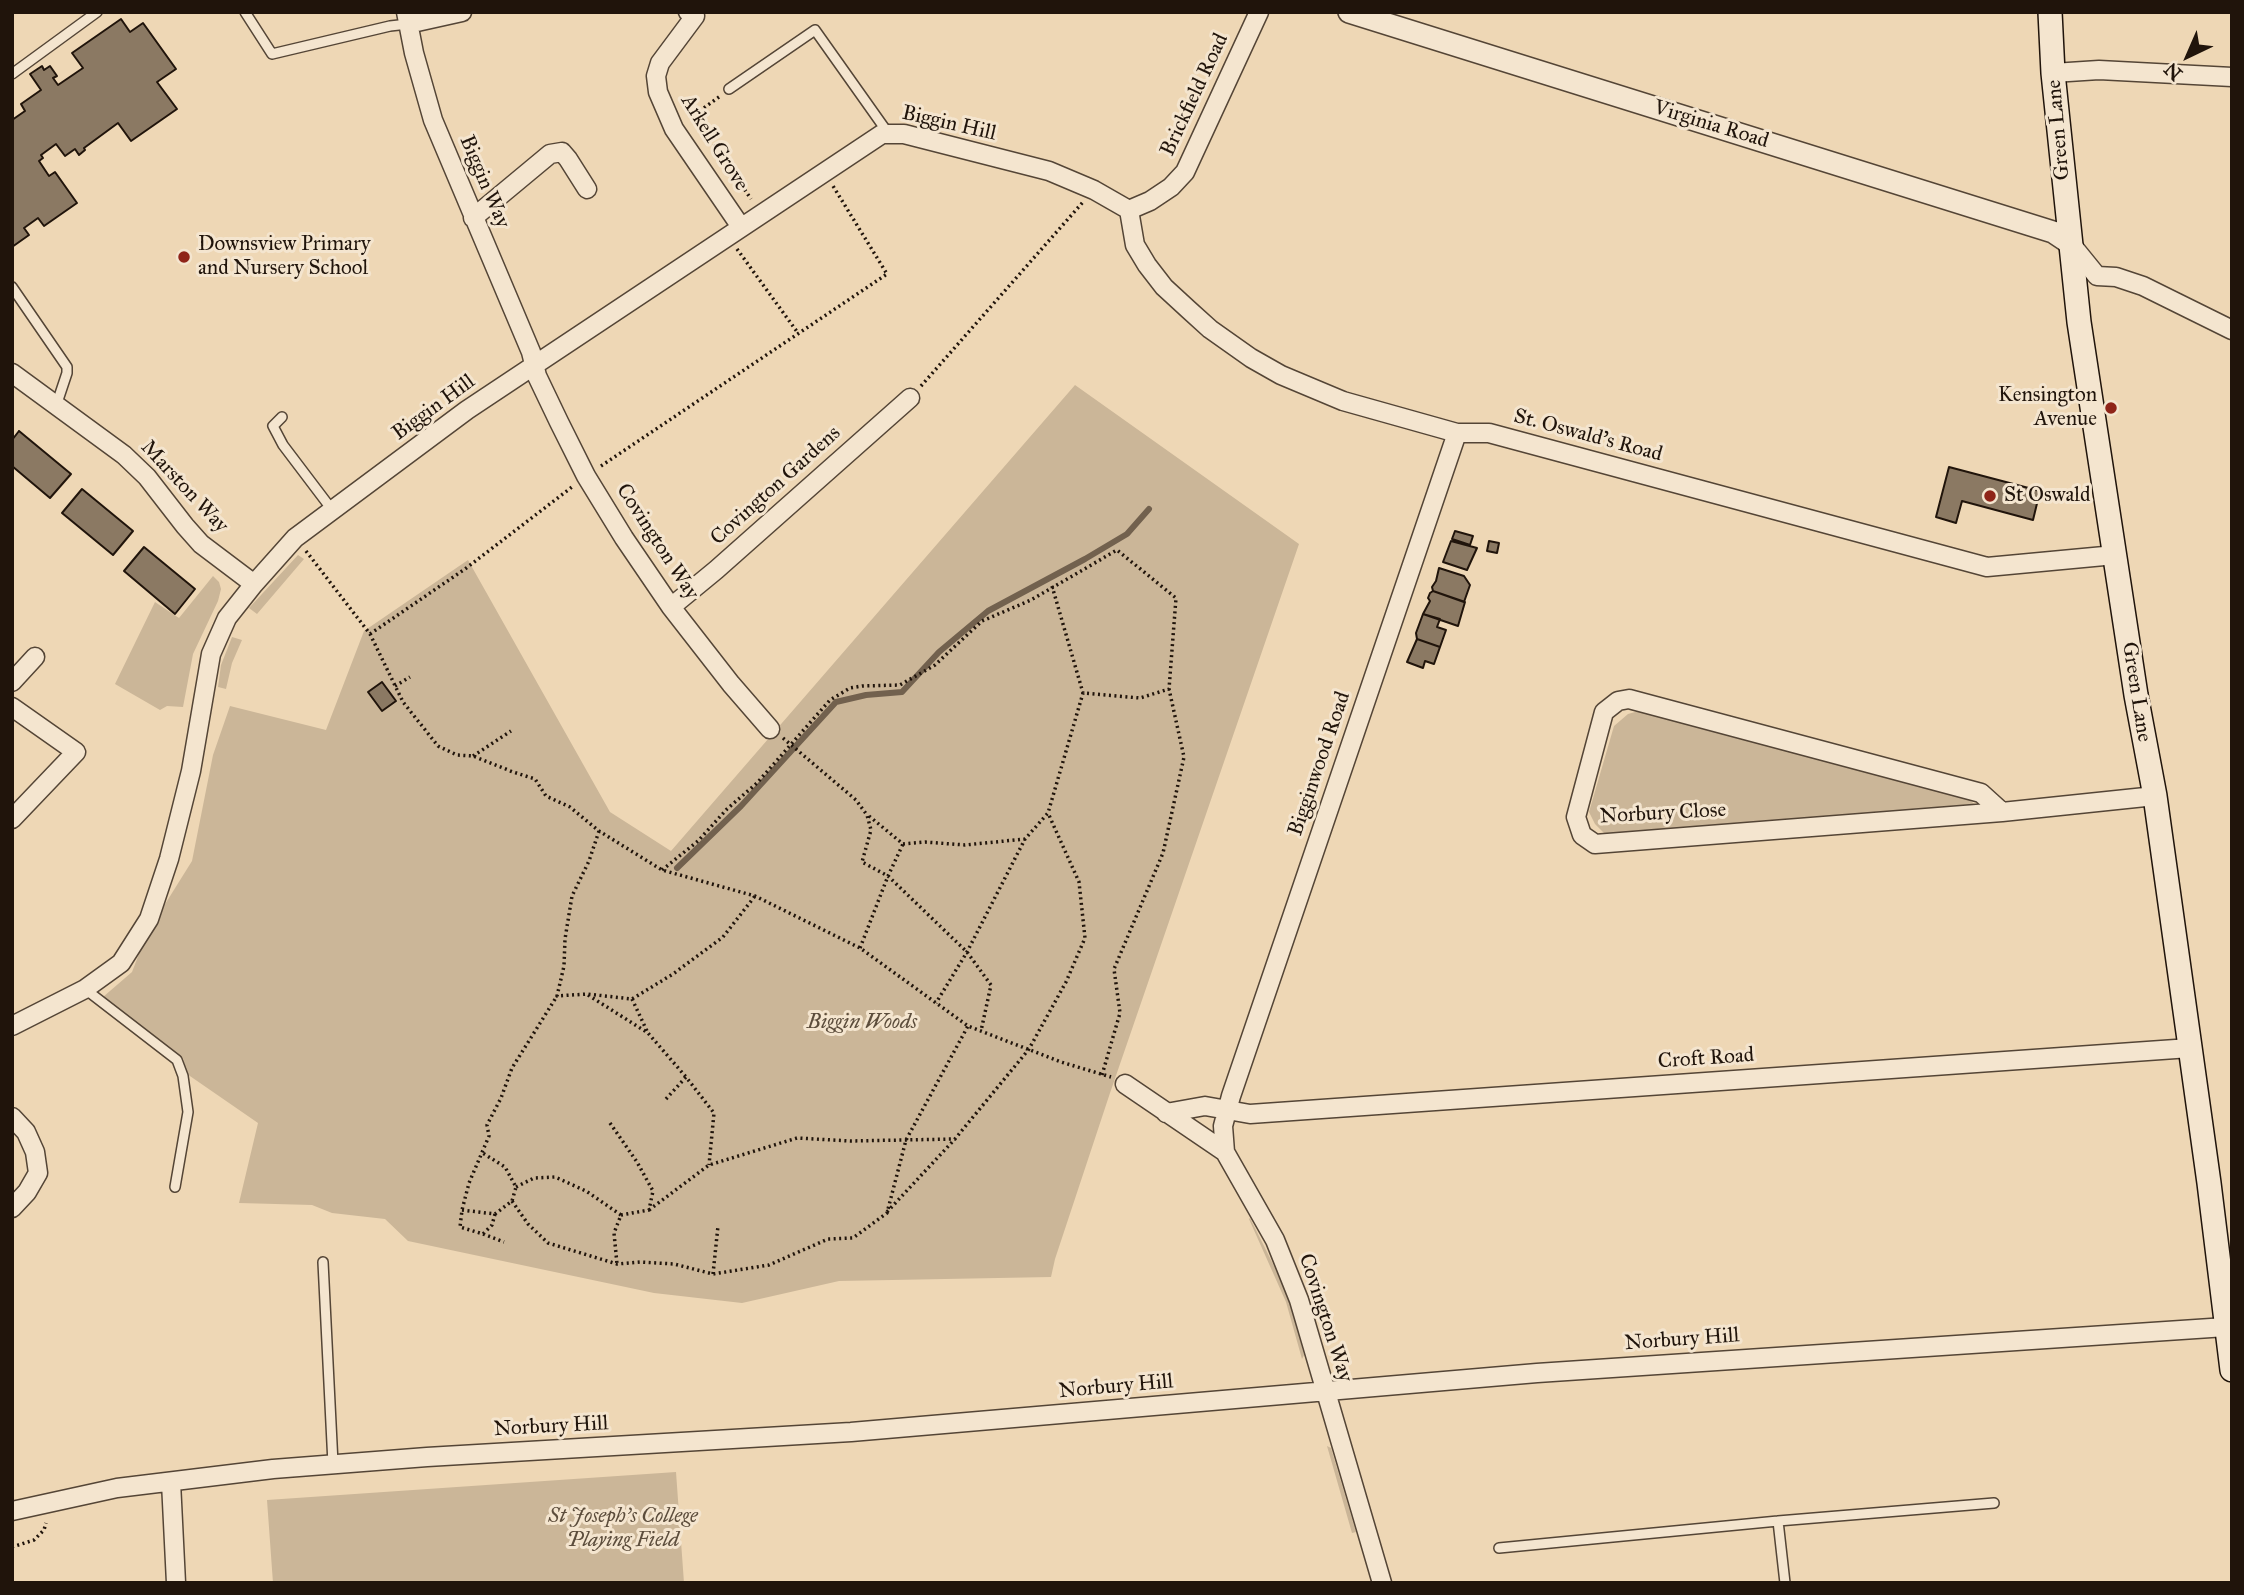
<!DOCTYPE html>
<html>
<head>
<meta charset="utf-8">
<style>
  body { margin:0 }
  #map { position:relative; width:2244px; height:1595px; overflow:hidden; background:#eed7b5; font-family:"IM FELL Great Primer",serif }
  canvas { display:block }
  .frame { position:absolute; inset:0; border:14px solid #20140b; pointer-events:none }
  .north { position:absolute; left:2153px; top:21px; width:70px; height:70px; -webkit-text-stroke:5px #f4e5cf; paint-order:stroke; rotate:224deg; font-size:19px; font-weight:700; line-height:28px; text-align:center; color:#20140b }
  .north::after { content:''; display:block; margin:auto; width:24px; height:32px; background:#20140b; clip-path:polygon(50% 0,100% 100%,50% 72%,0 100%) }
</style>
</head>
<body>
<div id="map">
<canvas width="2244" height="1595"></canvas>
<div class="frame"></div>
<div class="north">N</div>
</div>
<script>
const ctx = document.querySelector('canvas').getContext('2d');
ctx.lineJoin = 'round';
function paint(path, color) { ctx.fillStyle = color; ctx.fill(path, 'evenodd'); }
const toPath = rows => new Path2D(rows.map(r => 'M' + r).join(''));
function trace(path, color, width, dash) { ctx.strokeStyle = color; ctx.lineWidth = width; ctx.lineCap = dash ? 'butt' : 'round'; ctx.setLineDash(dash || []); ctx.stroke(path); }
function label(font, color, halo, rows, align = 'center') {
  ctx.font = font + ' "IM FELL Great Primer",serif'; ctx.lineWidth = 6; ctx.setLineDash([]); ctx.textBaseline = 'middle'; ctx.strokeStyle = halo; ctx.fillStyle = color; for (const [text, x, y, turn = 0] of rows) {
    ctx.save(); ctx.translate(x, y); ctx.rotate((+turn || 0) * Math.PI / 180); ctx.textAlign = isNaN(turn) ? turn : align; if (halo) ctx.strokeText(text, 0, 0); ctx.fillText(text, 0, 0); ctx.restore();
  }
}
const green = toPath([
  [1075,385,1299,544,1110,1093,1055,1259,1051,1277,839,1281,742,1303,654,1293,408,1241,385,1219,332,1213,312,1205,239,1203,258,1123,187,1074,183,1058,103,997,132,972,147,933,192,861,213,755,230,706,326,730,364,631,468,560,610,812,671,851],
  [298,555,304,559,257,614,249,608],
  [213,576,219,582,221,589,218,601,193,654,183,707,167,706,160,710,115,684,155,602,179,618],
  [232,637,242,640,232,663,226,689,218,687,221,665],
  [1642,710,1968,799,1977,806,1606,835,1595,824,1589,812,1614,726,1628,714],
  [1250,1218,1275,1268,1292,1308,1304,1355,1302,1359,1286,1302,1249,1219],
  [1327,1446,1331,1448,1356,1532,1352,1533],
  [676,1472,684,1583,273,1583,267,1500]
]);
const stream = toPath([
  [677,868,741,806,836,702,866,695,902,692,939,652,988,611,1085,559,1127,534,1149,509]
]);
const building = toPath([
  [121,19,130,32,143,23,176,69,157,82,177,109,131,141,118,123,84,148,85,150,79,155,75,149,65,156,56,144,41,155,43,158,39,161,49,176,55,172,77,203,44,226,38,218,24,228,29,235,12,247,12,120,25,111,21,104,41,90,30,74,42,66,44,70,50,66,57,76,53,78,58,85,83,68,72,53,121,19],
  [19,431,71,474,50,498,12,466,12,440,19,431],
  [1949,467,2040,491,2033,520,1962,501,1956,523,1936,517,1949,467],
  [82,489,133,531,113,555,62,513,82,489],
  [1455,531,1473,536,1470,545,1452,539,1455,531],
  [1451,541,1477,548,1467,570,1443,562,1451,541],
  [1489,541,1499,543,1497,553,1487,551,1489,541],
  [144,547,195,589,175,614,124,571,144,547],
  [1439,568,1464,576,1470,585,1464,602,1433,591,1432,587,1436,581,1439,568],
  [1433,591,1465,602,1458,626,1423,614,1430,601,1428,598,1430,593,1433,591],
  [1423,614,1440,619,1437,627,1446,630,1440,647,1417,639,1416,633,1423,614],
  [1417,639,1440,647,1434,664,1425,661,1423,668,1407,662,1417,639],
  [382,682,396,701,382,711,368,692,382,682]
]);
const path = toPath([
  [719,97,694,115,751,199],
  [737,249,798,333],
  [921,386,1083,202],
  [601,466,887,274,833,186],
  [306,551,370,634,403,702,438,746,457,755,473,756,513,772,535,779,546,796,570,807,599,831,662,870,755,896,860,948,968,1026,1061,1062,1111,1077],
  [1052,586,1083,693],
  [370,634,465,569,572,487],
  [395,686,410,677],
  [783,738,856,800,867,815,871,830,862,862,888,876,967,952,991,985,981,1031],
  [473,756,511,731],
  [869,816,903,844,925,842,965,845,1025,839],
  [599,831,589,861,572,896,565,939,564,966,557,996,587,994,632,999,673,974,723,937,755,896],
  [662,870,698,841,727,809,757,783,830,700,850,688,862,686,900,685,935,665,982,621,1031,600,1117,550,1176,598,1169,689,1140,698,1083,693,1048,813,1025,839,967,952,936,1003],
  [860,948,888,876,903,844],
  [588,995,648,1033,686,1077],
  [632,999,647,1031],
  [1102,1075,1120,1013,1114,969,1163,853,1184,757,1169,689],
  [666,1099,686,1077,714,1113,709,1165],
  [610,1123,637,1162,653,1191,649,1210,621,1215],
  [516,1187,534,1178,555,1177,586,1191,621,1215,614,1233,617,1264],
  [512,1201,528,1224,548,1243,617,1264,640,1262,674,1264,713,1274,769,1265,828,1239,853,1238,887,1213,906,1140,968,1026],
  [462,1210,495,1214,512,1201,516,1187,505,1167,481,1152],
  [649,1210,709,1165,797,1138,850,1141,955,1139,1029,1049,1066,982,1085,938,1079,882,1048,813],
  [887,1212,955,1139],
  [495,1214,492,1225,483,1234,460,1227,462,1210,469,1183,489,1136,487,1125,501,1098,512,1068,557,996],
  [483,1234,504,1242],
  [713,1274,718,1226],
  [12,1547,34,1540,44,1530,46,1523]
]);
const service = toPath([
  [245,12,272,54,390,26,408,24],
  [12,74,97,12],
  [729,89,815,30,888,133],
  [12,287,67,367,67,373,56,406],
  [282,417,273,426,283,445,333,511],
  [85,989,177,1060,183,1076,188,1112,175,1187],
  [323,1262,333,1464],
  [1778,1521,1785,1583],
  [1499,1548,1778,1521,1994,1503]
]);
const minor = toPath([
  [406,12,414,53,433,120,531,352,537,376,559,422,586,476,624,538,671,607,731,684,770,729],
  [688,12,695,16,660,63,656,76,658,92,674,129,741,227],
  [408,24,462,12],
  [2053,73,2099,70,2232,77],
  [1129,210,1135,245,1147,265,1164,287,1189,310,1210,329,1251,358,1281,375,1343,401,1457,433,1489,433,1987,567,2115,555],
  [1129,210,1150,201,1171,187,1185,172,1259,12],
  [473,218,550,154,562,152,568,159,587,189],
  [2071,244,2097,276,2116,277,2143,286,2232,330],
  [12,373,124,455,147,477,185,526,201,544,254,584],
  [671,607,716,570,910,398],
  [12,682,35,657],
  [12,707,76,752,12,819],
  [2002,812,1595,844,1582,835,1576,817,1604,712,1618,701,1629,699,1981,793,2002,812,2155,796],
  [12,1026,85,989,121,963,149,919,169,859,191,771,211,654,227,618,254,584,295,538,467,410,882,134,904,134,1049,171,1094,190,1129,210],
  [1125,1084,1225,1152,1275,1240,1299,1300,1382,1583],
  [1166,1113,1205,1106,1250,1114,2190,1048],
  [12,1117,26,1132,35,1152,38,1173,27,1192,12,1208],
  [1225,1152,1223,1126,1231,1096,1457,433],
  [171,1482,176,1583],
  [12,1511,117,1488,273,1469,427,1457,851,1432,1537,1373,2226,1327]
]);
const tertiary = toPath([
  [1349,12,2053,232,2071,244]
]);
const secondary = toPath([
  [2050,12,2053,73,2079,322,2136,695,2155,796,2209,1183,2232,1370]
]);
const markers = [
  [184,257,7,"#8f2418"],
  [2111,408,7,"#8f2418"],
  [1990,496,7,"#8f2418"]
];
const streetNames = [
  ["Brickfield Road",1195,95,-65],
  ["Biggin Hill",949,124,13],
  ["Virginia Road",1711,125,17],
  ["Green Lane",2059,130,-95],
  ["Arkell Grove",714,143,58],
  ["Biggin Way",484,182,67],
  ["Biggin Hill",434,408,-36],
  ["St. Oswald's Road",1588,436,15],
  ["Covington Gardens",776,486,-42],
  ["Marston Way",184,487,47],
  ["Covington Way",657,542,57],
  ["Green Lane",2136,692,81],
  ["Bigginwood Road",1320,764,-71],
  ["Norbury Close",1663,814,-3],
  ["Croft Road",1706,1059,-4],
  ["Covington Way",1325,1318,72],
  ["Norbury Hill",1682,1340,-4],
  ["Norbury Hill",1116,1387,-5],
  ["Norbury Hill",551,1427,-3]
];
const poiNames = [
  ["Downsview Primary",198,245],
  ["and Nursery School",198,269],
  ["Kensington",2097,396,"right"],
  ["Avenue",2097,420,"right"],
  ["St Oswald",2004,496]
];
const parkNames = [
  ["Biggin Woods",862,1023],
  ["St Joseph's College",623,1517],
  ["Playing Field",623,1541]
];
paint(green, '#cbb698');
trace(stream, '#72614e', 6);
paint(building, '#8b7963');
trace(building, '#20140b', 2);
trace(service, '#544536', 12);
trace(minor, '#544536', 21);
trace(tertiary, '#544536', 24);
trace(secondary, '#20140b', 26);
trace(path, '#20140b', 3.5, [2, 3.5]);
trace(service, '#f4e5cf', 9);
trace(minor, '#f4e5cf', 18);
trace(tertiary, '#f4e5cf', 21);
trace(secondary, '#f4e5cf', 23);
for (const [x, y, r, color] of markers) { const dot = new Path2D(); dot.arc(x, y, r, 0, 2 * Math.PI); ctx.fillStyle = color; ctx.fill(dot); trace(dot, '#f4e5cf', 2.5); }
label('21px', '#20140b', '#f4e5cf', streetNames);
label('21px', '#20140b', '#f4e5cf', poiNames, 'left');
label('italic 21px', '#5c4d3c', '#f4e5cf', parkNames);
</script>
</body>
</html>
